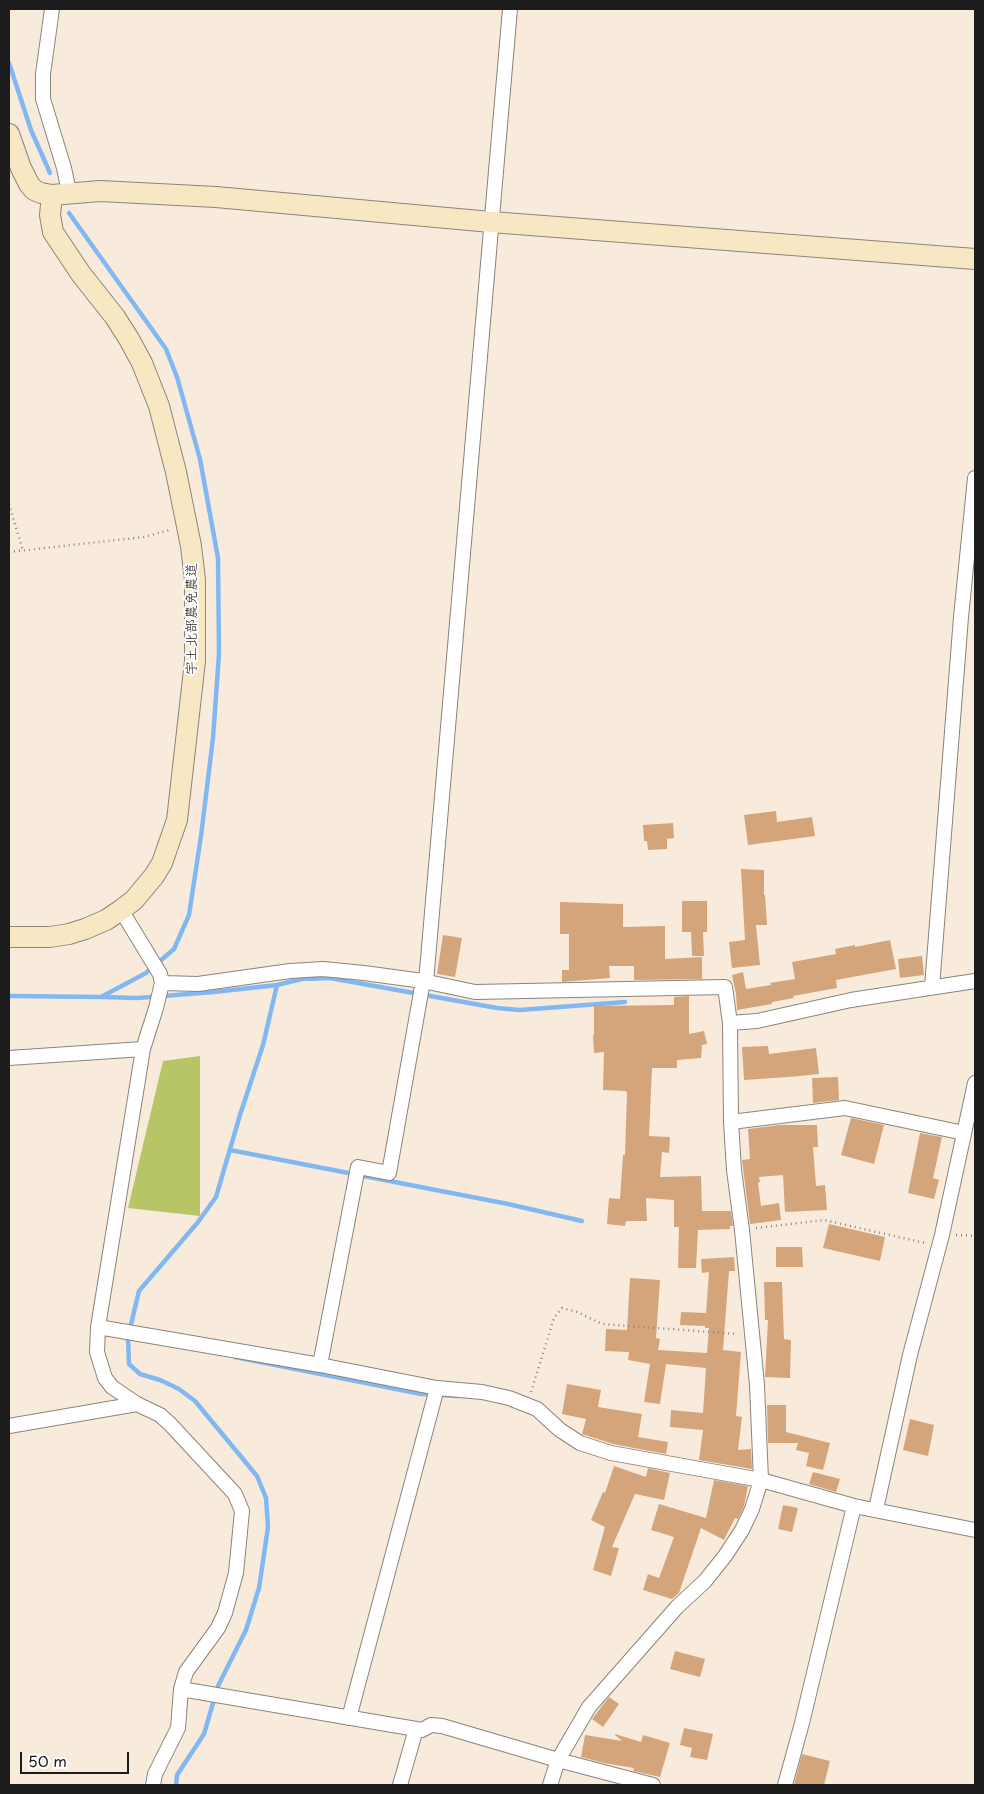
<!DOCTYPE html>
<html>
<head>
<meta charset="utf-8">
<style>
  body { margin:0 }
  #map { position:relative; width:984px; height:1794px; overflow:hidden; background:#f9ebdc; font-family:"Playpen Sans",sans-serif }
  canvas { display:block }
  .frame { position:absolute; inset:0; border:10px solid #1c1c1c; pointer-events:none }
  .scale { position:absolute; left:20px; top:1752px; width:109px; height:22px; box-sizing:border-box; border:2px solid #1c1c1c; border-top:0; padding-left:6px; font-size:15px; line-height:18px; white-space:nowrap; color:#1c1c1c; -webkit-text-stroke:4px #fff; paint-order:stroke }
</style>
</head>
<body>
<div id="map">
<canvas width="984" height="1794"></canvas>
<div class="frame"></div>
<div class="scale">50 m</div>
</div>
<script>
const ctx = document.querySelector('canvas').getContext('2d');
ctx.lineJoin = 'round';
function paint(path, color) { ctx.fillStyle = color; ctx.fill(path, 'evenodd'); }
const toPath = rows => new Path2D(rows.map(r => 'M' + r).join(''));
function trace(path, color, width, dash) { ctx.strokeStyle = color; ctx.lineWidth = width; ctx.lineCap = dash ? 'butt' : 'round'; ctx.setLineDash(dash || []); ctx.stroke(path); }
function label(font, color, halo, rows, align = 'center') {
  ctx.font = font + ' "Playpen Sans","Klee One",sans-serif'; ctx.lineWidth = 4; ctx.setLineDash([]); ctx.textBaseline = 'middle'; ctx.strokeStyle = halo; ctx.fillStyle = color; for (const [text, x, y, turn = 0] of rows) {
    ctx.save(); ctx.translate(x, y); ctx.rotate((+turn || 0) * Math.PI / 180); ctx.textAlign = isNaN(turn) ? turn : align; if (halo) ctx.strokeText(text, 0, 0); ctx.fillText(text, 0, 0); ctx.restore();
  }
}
const green = toPath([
  [200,1056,200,1216,128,1208,163,1061]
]);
const stream = toPath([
  [9,63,31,130,50,173],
  [9,996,101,997,146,973,174,949,189,915,201,836,213,738,219,654,218,558,200,459,177,377,166,349,69,213],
  [103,997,137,998,214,992,277,985,302,979,330,978,497,1008,520,1010,625,1002],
  [230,1150,508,1204,582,1221],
  [235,1357,421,1394,457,1396],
  [176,1785,177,1775,204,1734,218,1686,246,1630,259,1588,268,1527,266,1498,257,1476,195,1401,179,1389,160,1380,140,1374,129,1364,128,1337,139,1291,198,1222,216,1197,240,1115,263,1045,277,985]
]);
const building = toPath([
  [776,811,777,822,812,817,815,836,748,845,744,815],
  [673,823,674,838,667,839,667,849,648,850,647,841,644,841,643,825],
  [741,869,764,870,764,895,765,895,767,925,756,925,760,965,732,968,729,942,745,940],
  [682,901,707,901,707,932,703,932,704,956,692,956,691,932,682,932],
  [560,902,623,904,623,927,665,926,665,959,702,957,702,979,634,980,634,966,609,966,610,978,562,982,562,970,569,970,569,934,560,934],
  [443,935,462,938,455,977,437,974],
  [890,940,896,969,836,980,837,988,793,996,794,998,772,1002,772,1004,737,1010,736,994,732,975,743,972,746,989,771,985,770,983,795,979,792,962,836,954,835,949,855,945,855,947],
  [922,956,924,975,900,978,898,959],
  [689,996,689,1034,704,1031,707,1044,702,1045,701,1058,677,1060,677,1068,652,1068,649,1136,670,1137,669,1153,662,1152,660,1177,701,1176,702,1211,731,1211,733,1226,730,1226,730,1229,698,1230,696,1268,678,1268,679,1227,674,1227,674,1200,646,1198,647,1221,626,1221,625,1226,607,1224,609,1198,620,1199,623,1155,625,1155,627,1093,626,1091,603,1090,604,1052,594,1053,593,1035,594,1035,594,1006,674,1005,674,997],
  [768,1046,769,1054,816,1048,819,1074,789,1077,744,1080,742,1047],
  [838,1077,839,1100,813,1103,812,1078],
  [851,1118,884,1125,874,1164,841,1155],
  [780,1125,817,1125,818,1147,813,1147,816,1186,825,1185,827,1210,785,1212,783,1175,759,1177,760,1182,758,1183,761,1206,779,1203,781,1220,750,1224,742,1160,750,1159,748,1129],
  [920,1133,942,1137,933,1178,939,1180,934,1199,908,1193],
  [829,1224,885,1237,880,1261,823,1248],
  [776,1247,802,1247,803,1267,776,1267],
  [734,1257,735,1271,729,1271,723,1350,741,1352,736,1416,742,1417,738,1450,751,1449,752,1469,699,1460,703,1430,670,1427,671,1410,703,1413,706,1368,666,1364,660,1404,644,1402,650,1364,628,1360,629,1352,605,1351,606,1329,627,1330,630,1278,660,1280,656,1338,660,1339,658,1350,707,1353,709,1328,705,1328,705,1326,680,1325,681,1312,706,1313,709,1272,702,1273,701,1259],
  [764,1282,782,1282,784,1339,791,1340,790,1378,765,1377,768,1320,765,1320],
  [567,1384,601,1390,598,1407,642,1414,638,1437,668,1442,666,1454,613,1444,582,1434,586,1419,562,1414],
  [767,1405,786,1405,786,1432,830,1443,823,1470,806,1466,809,1453,796,1450,798,1443,768,1443],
  [910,1419,934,1425,928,1456,903,1450],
  [614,1466,646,1477,648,1468,670,1473,664,1500,635,1494,612,1547,619,1548,611,1576,593,1570,605,1527,591,1520,603,1492,605,1493],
  [813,1472,840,1479,836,1492,809,1484],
  [714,1480,748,1486,744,1506,738,1519,735,1518,724,1540,701,1528,679,1593,672,1599,643,1590,648,1574,659,1578,674,1537,651,1530,659,1504,706,1518],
  [783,1505,798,1508,792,1532,778,1529],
  [675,1651,705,1659,700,1677,670,1669],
  [609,1697,619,1704,603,1727,592,1719],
  [684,1728,713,1734,707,1760,690,1757,692,1748,680,1745],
  [615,1734,641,1742,643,1735,670,1743,660,1777,633,1771,634,1768,604,1763,581,1757,585,1735,622,1741,615,1735],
  [802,1754,830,1761,824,1785,794,1785]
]);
const path = toPath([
  [9,504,23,551],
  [9,552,144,537,170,530],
  [756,1228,824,1220,925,1243],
  [956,1235,975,1236],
  [531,1392,554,1318,562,1308,577,1312,602,1324,738,1334]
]);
const street = toPath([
  [52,9,43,74,43,99,64,168,69,192],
  [121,910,160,974,162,983,156,1008,143,1049,98,1327,97,1352,105,1378,112,1387,137,1404,160,1415,170,1424,235,1494,242,1511,236,1573,225,1613,218,1628,186,1672,181,1689,178,1728,155,1774,153,1785],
  [426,982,510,9],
  [162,983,198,984,290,971,323,969,364,973,423,981,475,992,725,987,730,1023,731,1122,734,1170,742,1230,757,1385,761,1480,752,1509,742,1530,725,1556,705,1581,677,1607,589,1707,558,1760,550,1785],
  [932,987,961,617,975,478],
  [730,1023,757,1021,851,1000,975,981],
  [9,1058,143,1049],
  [731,1122,845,1108,964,1133],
  [98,1327,320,1365,437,1388,482,1392,509,1398,537,1409,560,1430,580,1443,611,1453,761,1480,854,1506,975,1530],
  [320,1365,358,1167,389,1173,423,981],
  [9,1426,137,1404],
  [876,1509,910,1355,942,1235,975,1083],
  [181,1689,422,1730,431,1725,442,1726,558,1760,653,1785],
  [349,1718,437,1388],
  [400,1785,416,1729],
  [785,1785,802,1723,854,1506]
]);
const secondary = toPath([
  [9,134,21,168,29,184,34,190,41,193,52,195,100,191,216,197,491,222,975,259],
  [9,937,50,937,69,934,85,929,106,920,121,910,134,900,154,876,162,863,177,820,195,661,195,580,191,546,176,472,159,406,142,363,129,339,115,317,81,274,53,232,50,215,52,195]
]);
const streetNames = [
  ["宇土北部農免農道",192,619,-90]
];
paint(green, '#b8c567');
trace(stream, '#82b8f1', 4.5);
paint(building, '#d4a57b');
trace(street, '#8a847c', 16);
trace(secondary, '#8a847c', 22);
trace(path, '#8a847c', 2.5, [1, 4]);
trace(street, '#fff', 14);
trace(secondary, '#f7e8c3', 20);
label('14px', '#1c1c1c', '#fff', streetNames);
</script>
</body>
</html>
